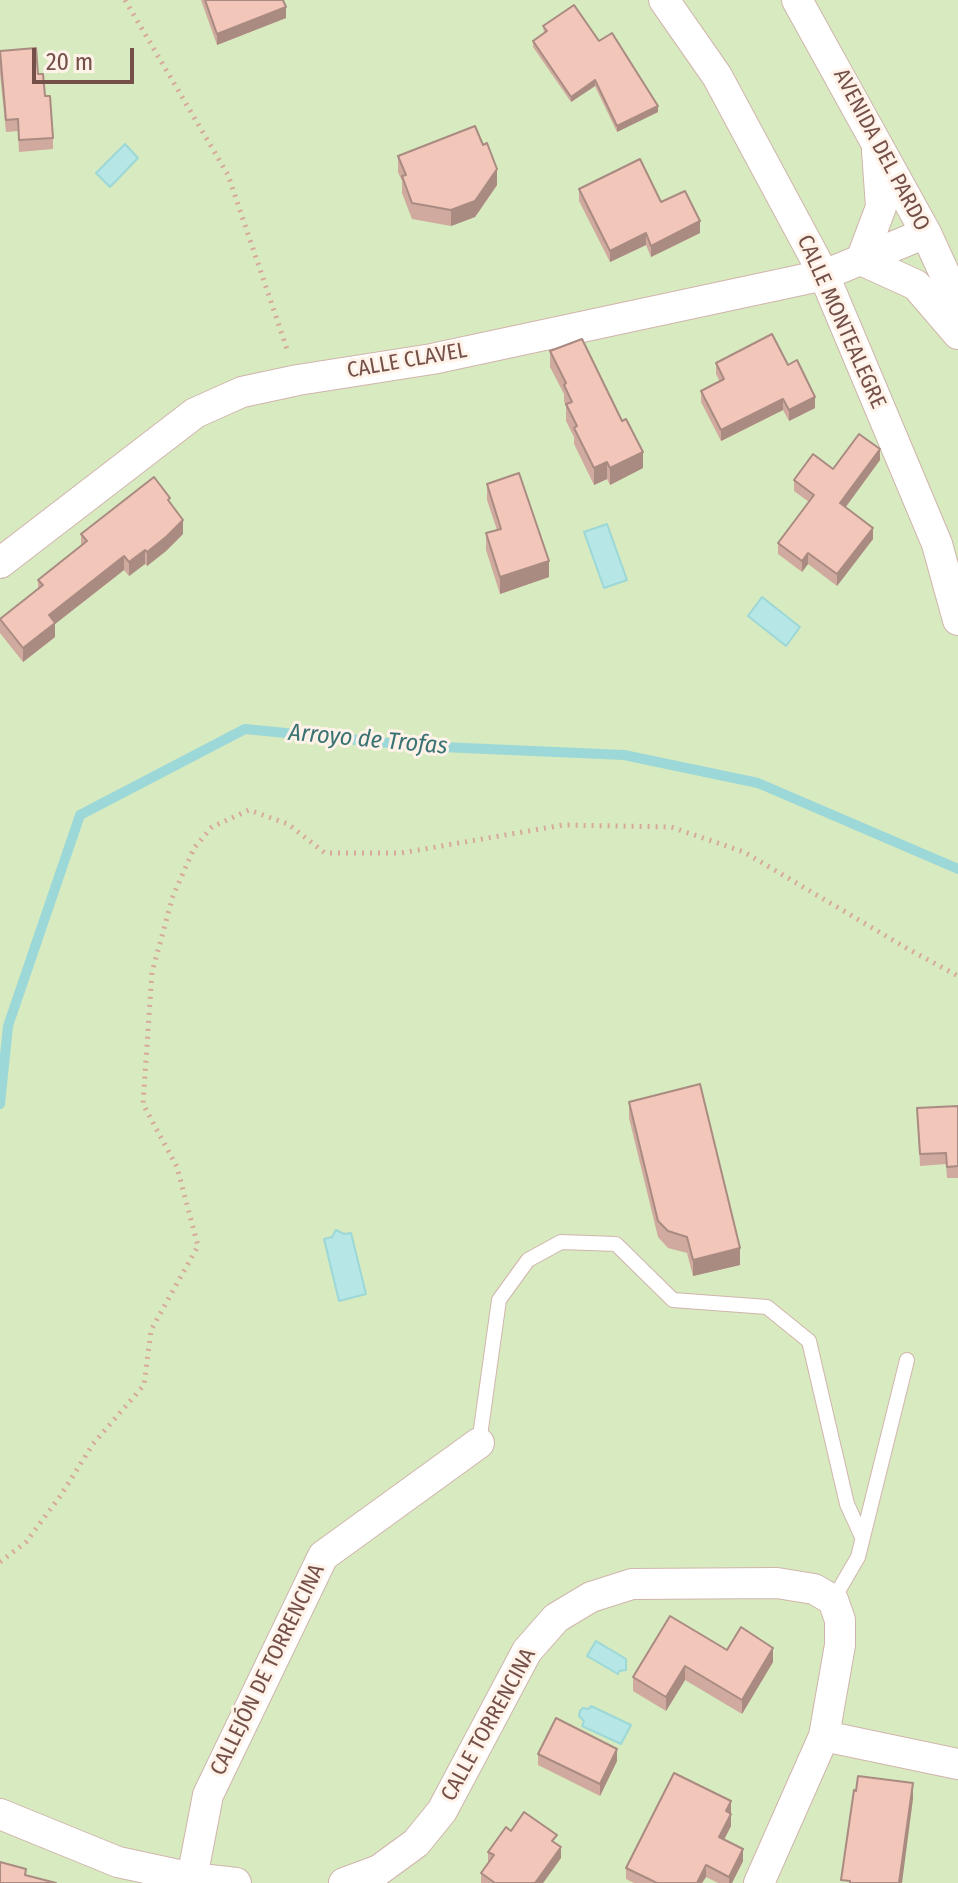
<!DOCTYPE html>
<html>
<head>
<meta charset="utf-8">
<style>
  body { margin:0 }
  #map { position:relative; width:958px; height:1883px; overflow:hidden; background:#fceee2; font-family:"Fira Sans Condensed",sans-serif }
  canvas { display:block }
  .scale { position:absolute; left:32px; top:48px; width:102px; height:36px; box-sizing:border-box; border:4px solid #745048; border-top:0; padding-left:10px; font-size:24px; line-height:28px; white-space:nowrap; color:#745048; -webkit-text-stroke:6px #fff2e8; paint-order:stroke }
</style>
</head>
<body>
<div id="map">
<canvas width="958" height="1883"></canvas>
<div class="scale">20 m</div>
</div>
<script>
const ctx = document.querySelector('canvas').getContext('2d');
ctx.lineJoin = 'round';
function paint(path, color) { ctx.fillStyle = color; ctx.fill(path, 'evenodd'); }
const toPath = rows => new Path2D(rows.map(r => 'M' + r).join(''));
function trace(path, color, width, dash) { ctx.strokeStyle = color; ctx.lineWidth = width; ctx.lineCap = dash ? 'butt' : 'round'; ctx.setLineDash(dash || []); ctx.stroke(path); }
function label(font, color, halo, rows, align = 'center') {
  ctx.font = font + ' "Fira Sans Condensed",sans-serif'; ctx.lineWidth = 6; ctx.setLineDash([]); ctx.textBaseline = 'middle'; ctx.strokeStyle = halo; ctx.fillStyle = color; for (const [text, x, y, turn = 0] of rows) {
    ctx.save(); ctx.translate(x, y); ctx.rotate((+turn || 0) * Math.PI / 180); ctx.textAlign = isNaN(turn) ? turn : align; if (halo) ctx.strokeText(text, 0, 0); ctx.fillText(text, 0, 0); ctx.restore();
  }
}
const green = toPath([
  [0,0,958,0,958,1883,0,1883]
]);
const water = toPath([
  [125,144,138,158,110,187,96,173,125,144],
  [607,524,627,580,604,588,584,532,607,524],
  [762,597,800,627,786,646,748,616,762,597],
  [336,1230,344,1234,351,1233,366,1294,339,1301,324,1239,332,1237,336,1230],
  [596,1641,626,1659,626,1670,619,1671,618,1674,587,1656,596,1641],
  [591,1706,631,1725,621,1744,582,1726,584,1721,579,1716,580,1711,583,1708,589,1709,591,1706]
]);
const stream = toPath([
  [0,1104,8,1026,80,815,245,729,419,746,624,755,758,783,958,869]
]);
const path = toPath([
  [125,0,228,175,288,352],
  [0,1562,26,1542,61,1495,93,1444,144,1385,151,1330,198,1246,177,1167,143,1104,152,972,173,896,194,848,212,827,249,810,288,824,325,853,401,853,563,825,671,827,744,852,908,949,958,976]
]);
const service = toPath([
  [479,1443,499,1300,528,1260,561,1242,616,1244,673,1300,767,1307,809,1341,847,1504,862,1537],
  [833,1600,858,1557,907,1360]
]);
const minor = toPath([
  [664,0,717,76,824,275,937,544,958,620],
  [797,0,926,233,958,303],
  [877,151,881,207,861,260,916,285,958,334],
  [0,563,195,413,242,392,298,380,432,359,824,275,926,233],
  [824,1736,958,1764],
  [0,1814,118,1862,192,1878,236,1883],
  [192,1878,208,1795,323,1556,479,1443],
  [344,1883,379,1870,416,1843,442,1811,527,1651,556,1618,591,1597,632,1584,777,1583,814,1589,833,1600,840,1620,840,1645,824,1736,759,1883]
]);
const wall = toPath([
  [201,0,283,0,286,18,217,45],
  [543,26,599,41,658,112,617,132,595,86,571,102,533,47,533,41,544,33],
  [0,51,38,74,45,96,53,138,53,149,19,152,18,131,6,132,0,74],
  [398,156,497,185,475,217,451,226,412,219,402,193,402,181,398,172],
  [579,189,661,202,700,233,651,257,646,245,610,262,579,201],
  [550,351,643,468,610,485,607,479,594,485,574,444,574,437,566,421,566,407,564,401,564,394,550,367],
  [716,363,788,365,815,408,789,421,783,410,721,441,701,402,701,391,720,382,716,374],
  [880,460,845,507,873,539,837,586,808,564,802,572,778,554,778,543,809,502,794,491,794,480,833,469],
  [487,484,549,577,500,594,486,550,486,533,497,530,487,500],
  [170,504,183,534,166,551,147,566,145,564,129,576,124,570,55,624,55,637,23,662,0,633,0,619,38,589,38,580,81,546,81,534],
  [629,1102,740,1265,693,1276,687,1253,668,1248,658,1237,629,1118],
  [958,1106,958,1178,947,1178,946,1164,920,1166,917,1108],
  [727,1650,773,1662,742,1714,685,1680,666,1711,633,1691,633,1677],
  [538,1754,617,1761,600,1796,538,1765],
  [731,1813,731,1826,724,1840,743,1861,732,1883,718,1883,706,1877,702,1883,634,1883,626,1879,626,1868],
  [511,1831,557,1844,561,1858,543,1883,481,1883,481,1873,488,1863,488,1852]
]);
const shadedWall = toPath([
  [286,7,286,18,217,45,217,34],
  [595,80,595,86,571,102,571,97],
  [658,106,658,112,617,132,617,126],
  [497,169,497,185,475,217,451,226,451,210],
  [700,221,700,233,651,257,651,246],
  [646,233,646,245,610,262,610,251],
  [815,397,815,408,789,421,789,410],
  [783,399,783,410,721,441,721,430],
  [880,449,880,460,840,515,840,503],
  [643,452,643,468,610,485,610,468],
  [607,462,607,479,594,485,594,468],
  [183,520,183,534,166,551,147,566,147,552],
  [873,528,873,539,837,586,837,574],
  [145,550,145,564,129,576,129,562],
  [808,553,808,564,802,572,802,561],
  [124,556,124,570,55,624,55,637,23,662,23,648,49,615],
  [549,561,549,577,500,594,500,577],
  [740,1248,740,1265,693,1276,693,1260],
  [773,1648,773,1662,742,1714,742,1700],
  [685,1666,685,1680,666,1711,666,1697],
  [617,1749,617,1761,600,1796,600,1784],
  [913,1783,913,1799,902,1883,899,1883],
  [731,1801,731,1813,726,1823,726,1811],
  [731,1814,731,1826,719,1849,719,1837],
  [561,1847,561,1858,543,1883,535,1883],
  [743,1849,743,1861,732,1883,729,1883,729,1877],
  [706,1865,706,1877,702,1883,697,1883]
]);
const building = toPath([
  [205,0,283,0,286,7,217,34,205,0],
  [574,5,599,41,612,33,658,106,617,126,595,80,571,97,533,41,547,31,543,26,574,5],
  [36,48,38,74,43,74,45,96,50,96,53,138,19,140,18,119,6,120,0,51,36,48],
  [475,126,483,145,487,143,497,169,475,201,451,210,412,203,402,176,406,175,398,156,475,126],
  [640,159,661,202,685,191,700,221,651,246,646,233,610,251,579,189,640,159],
  [772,334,788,365,797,360,815,397,789,410,783,399,721,430,701,391,724,379,716,363,772,334],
  [582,339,622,421,626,419,643,452,610,468,607,462,594,468,574,428,577,426,566,404,572,402,564,385,566,383,550,351,582,339],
  [859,434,880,449,840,503,873,528,837,574,808,553,802,561,778,543,814,495,794,480,813,454,833,469,859,434],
  [519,473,549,561,500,577,486,533,501,529,487,484,519,473],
  [154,477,170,498,168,500,183,520,166,537,147,552,145,550,129,562,124,556,49,615,55,623,23,648,0,619,43,585,38,580,87,541,81,534,154,477],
  [700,1084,740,1248,693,1260,687,1237,668,1231,658,1221,629,1102,700,1084],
  [958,1106,958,1166,947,1167,946,1153,920,1154,917,1108,958,1106],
  [670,1616,727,1650,741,1627,773,1648,742,1700,685,1666,666,1697,633,1677,670,1616],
  [556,1718,617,1749,600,1784,538,1754,556,1718],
  [674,1773,731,1801,726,1811,731,1814,719,1837,743,1849,729,1877,706,1865,697,1883,657,1883,626,1868,674,1773],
  [858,1776,913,1783,899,1883,850,1883,850,1881,841,1880,854,1790,856,1791,858,1776],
  [524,1812,557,1835,552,1841,561,1847,535,1883,495,1883,481,1873,494,1855,488,1852,506,1827,511,1831,524,1812],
  [0,1862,26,1869,25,1875,56,1883,0,1883,0,1862]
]);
const streetNames = [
  ["AVENIDA DEL PARDO",881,150,62],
  ["CALLE MONTEALEGRE",841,322,66],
  ["CALLE CLAVEL",407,361,-10],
  ["CALLEJÓN DE TORRENCINA",268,1670,-64],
  ["CALLE TORRENCINA",489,1725,-61]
];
const waterNames = [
  ["Arroyo de Trofas",368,740,5]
];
paint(green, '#d8eac0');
paint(water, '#b6e6e5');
trace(water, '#9cd8d7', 2);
trace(stream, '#9cd8d7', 10);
trace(service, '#d0b5ac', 16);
trace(minor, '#d0b5ac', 32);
trace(path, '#d7a99c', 5, [2, 6]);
trace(service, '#fff', 14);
trace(minor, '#fff', 30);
paint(wall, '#d0aa9f');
paint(shadedWall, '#a98b82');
paint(building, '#f2c6b9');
trace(building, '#a98b82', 2);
label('22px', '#745048', '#fff2e8', streetNames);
label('italic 24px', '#397373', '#fff2e8', waterNames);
</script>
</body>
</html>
